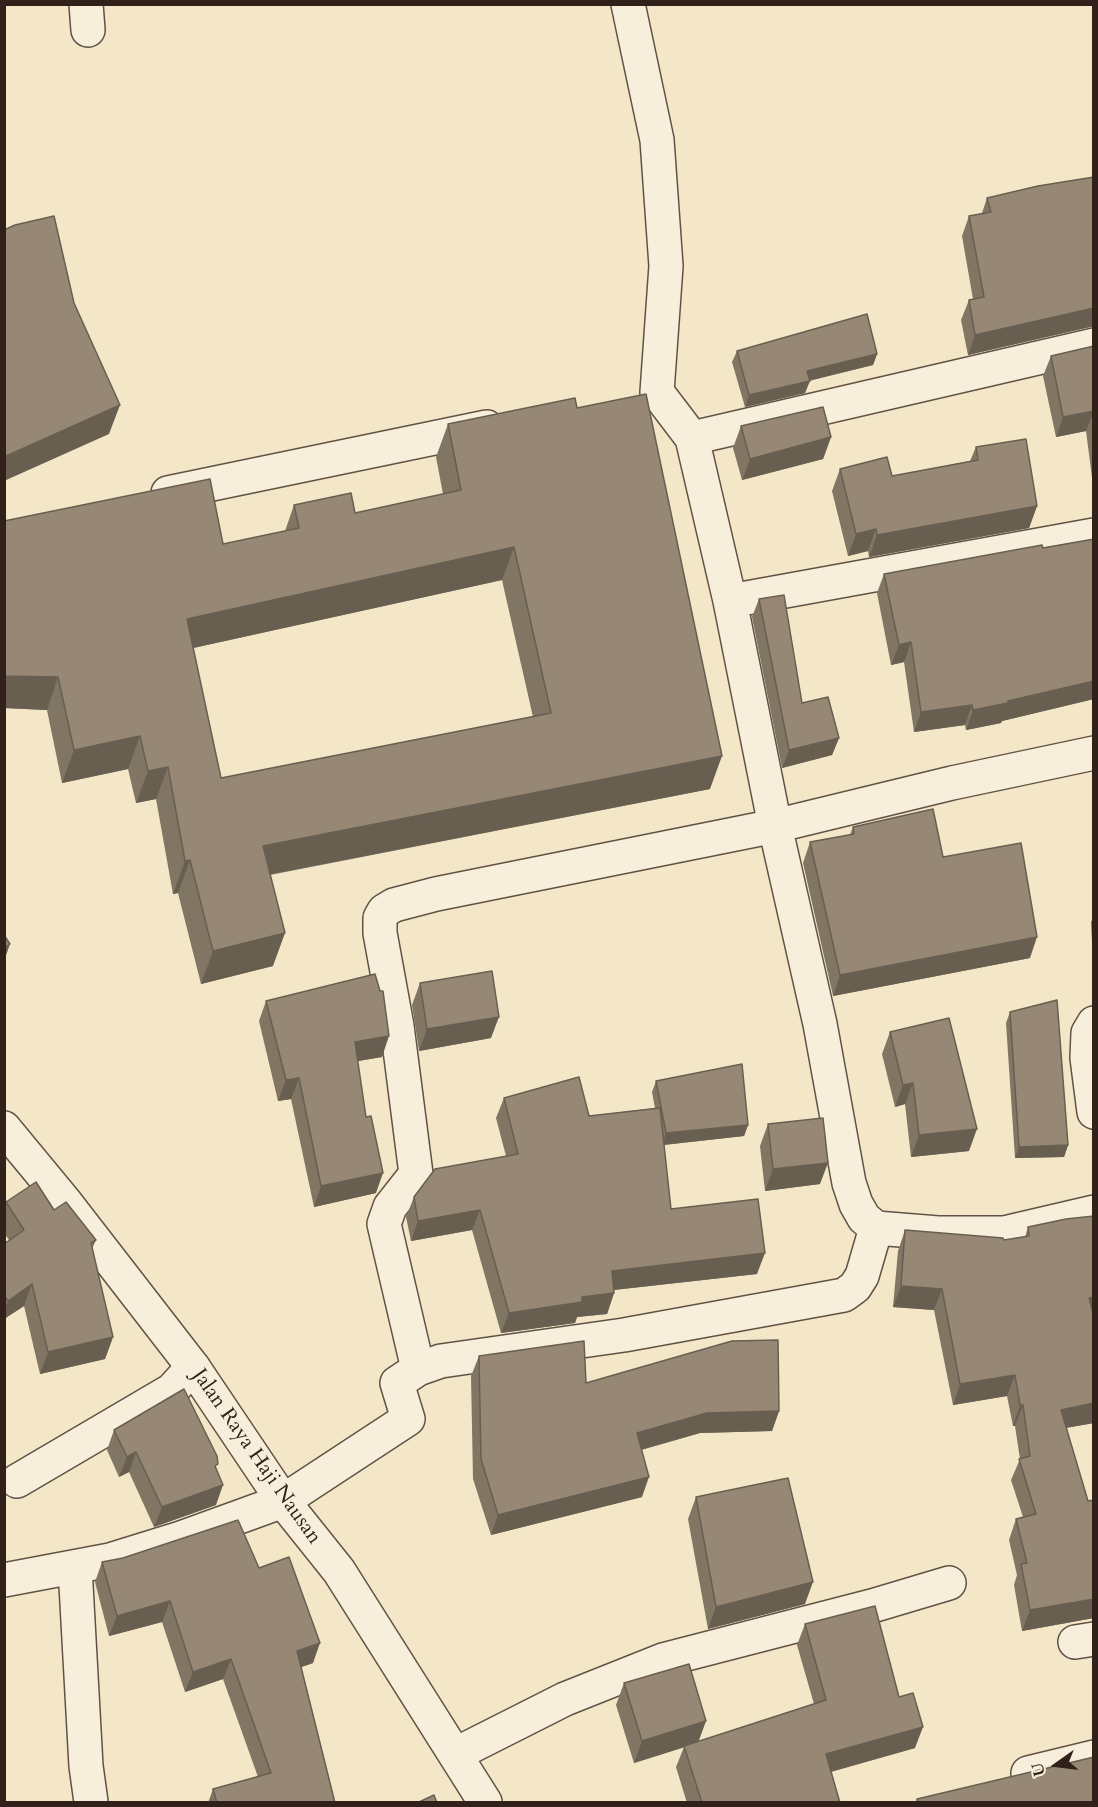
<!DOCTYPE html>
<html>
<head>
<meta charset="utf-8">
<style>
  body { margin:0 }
  #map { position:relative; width:1098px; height:1807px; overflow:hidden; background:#f3e7c7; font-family:Cardo,serif }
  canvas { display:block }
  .frame { position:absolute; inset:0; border:6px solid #32211b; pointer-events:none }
  .north { position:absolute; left:1026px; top:1735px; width:60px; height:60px; -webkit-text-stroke:4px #f7efdb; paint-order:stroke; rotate:256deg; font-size:16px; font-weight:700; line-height:24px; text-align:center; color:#32211b }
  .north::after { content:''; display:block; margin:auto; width:21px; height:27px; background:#32211b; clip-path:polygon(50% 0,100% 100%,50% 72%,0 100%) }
</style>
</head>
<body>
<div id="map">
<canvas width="1098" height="1807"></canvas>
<div class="frame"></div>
<div class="north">U</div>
</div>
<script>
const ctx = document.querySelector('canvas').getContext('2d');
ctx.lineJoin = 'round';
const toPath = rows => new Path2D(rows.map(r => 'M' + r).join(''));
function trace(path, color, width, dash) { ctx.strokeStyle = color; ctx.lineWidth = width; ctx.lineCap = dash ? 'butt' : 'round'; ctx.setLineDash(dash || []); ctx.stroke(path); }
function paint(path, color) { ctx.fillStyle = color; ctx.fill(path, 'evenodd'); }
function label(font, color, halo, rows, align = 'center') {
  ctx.font = font + ' Cardo,serif'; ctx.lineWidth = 6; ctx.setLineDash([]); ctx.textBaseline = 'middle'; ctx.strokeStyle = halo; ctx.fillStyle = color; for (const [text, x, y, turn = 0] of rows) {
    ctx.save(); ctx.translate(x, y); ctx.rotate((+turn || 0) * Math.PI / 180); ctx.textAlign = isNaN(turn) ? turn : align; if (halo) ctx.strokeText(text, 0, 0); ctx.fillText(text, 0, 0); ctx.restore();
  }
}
const minor = toPath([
  [86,4,88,30],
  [628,4,657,140,666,266,657,392,692,438,730,601,775,826,820,1024,849,1183,856,1204,864,1218,876,1228,938,1233,1004,1233,1094,1212],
  [692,438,1094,345],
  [168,493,487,427],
  [730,601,1094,535],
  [1094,1023,1088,1033,1087,1058,1094,1112],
  [418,1369,384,1224,390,1207,416,1174,397,1026,380,933,380,918,384,911,394,905,436,894,775,826,952,783,1094,753],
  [17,1481,172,1390,193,1367],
  [75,1567,86,1766,91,1802],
  [4,1580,110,1560,181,1538,283,1501,408,1419,397,1383,418,1369,441,1361,624,1335,844,1295,855,1287,862,1276,876,1228],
  [1075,1642,1094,1639],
  [456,1754,565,1699,663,1660,872,1606,949,1583],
  [1028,1773,1094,1757]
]);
const tertiary = toPath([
  [4,1128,66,1203,193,1367,283,1501,339,1571,485,1802]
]);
const wall = toPath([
  [987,198,1090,327,968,355,961,320,969,300,973,299,962,236,969,216,982,213],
  [1094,346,1094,493,1086,431,1056,437,1043,376,1051,356],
  [737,351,877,354,873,365,809,381,805,393,745,407,732,362],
  [577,408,710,789,270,875,273,966,201,984,178,893,173,894,156,799,136,803,128,769,62,783,47,710,4,708,4,521,223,544,285,531,294,505,355,513,443,494,436,457,448,424],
  [502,580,533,717,221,778,193,648],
  [741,426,831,437,823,459,742,480,733,448],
  [976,447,1037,506,1029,528,869,557,868,551,848,556,832,491,840,469,892,476,970,461],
  [1094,539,1094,699,1002,721,1001,723,966,730,965,725,914,732,904,662,891,665,877,593,884,574],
  [759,599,802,703,839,738,832,755,782,768,752,617],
  [853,827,943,857,1030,958,833,996,803,863,810,842,850,835],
  [1094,916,1094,951,1092,943,1091,922],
  [420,983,491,1038,419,1051,412,1005],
  [266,1001,382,1057,357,1061,376,1193,314,1207,291,1099,278,1101,259,1021],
  [1010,1012,1068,1145,1064,1157,1015,1158,1006,1023],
  [890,1032,969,1151,911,1157,905,1104,895,1107,882,1054],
  [656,1081,748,1125,744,1136,664,1145,671,1209,757,1274,614,1290,614,1293,607,1314,577,1317,575,1323,501,1333,472,1230,411,1241,406,1217,414,1197,506,1156,496,1118,504,1098,589,1116,655,1108,652,1092],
  [768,1124,820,1184,765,1191,760,1146],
  [6,1202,54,1210,96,1240,92,1249,113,1337,105,1359,40,1374,24,1306,4,1319,4,1244,9,1240,4,1233,4,1206],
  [1094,1216,1094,1423,1066,1428,1088,1501,1094,1500,1094,1618,1022,1631,1014,1585,1017,1575,1009,1540,1016,1519,1023,1517,1011,1480,1020,1459,1015,1426,1013,1426,1007,1396,953,1405,934,1310,893,1307,898,1251,905,1230,1004,1240,1025,1237,1028,1227],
  [479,1356,586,1383,779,1411,772,1431,700,1433,641,1450,642,1497,491,1535,473,1479,471,1376],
  [114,1430,216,1470,216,1505,154,1527,129,1472,119,1477,107,1450],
  [696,1497,805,1604,708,1629,688,1519],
  [102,1562,259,1568,313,1663,301,1667,335,1803,208,1803,213,1789,258,1777,223,1679,185,1692,162,1622,109,1636,95,1582],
  [805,1624,899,1697,915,1748,831,1772,840,1803,687,1803,676,1767,684,1747,634,1763,616,1705,624,1683,699,1742,814,1704,797,1645]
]);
const shadedWall = toPath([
  [1094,308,1094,327,1090,327,968,355,975,335],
  [877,354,873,365,803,382,807,371],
  [810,381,805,393,745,407,749,395],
  [120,405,109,434,4,481,4,457],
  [1094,411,1086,431,1056,437,1063,417],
  [831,437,823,459,742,480,750,459],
  [1037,506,1029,528,869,557,877,535],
  [876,529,868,551,848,556,856,534],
  [514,547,502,580,175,652,187,619],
  [911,642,904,662,891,665,899,645],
  [4,676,58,677,47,710,4,708],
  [1094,681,1094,699,1002,721,1001,723,966,730,973,710],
  [972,705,965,725,914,732,921,712],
  [140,736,128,769,62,783,74,750],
  [839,738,832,755,782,768,789,750],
  [722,756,710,789,251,878,263,846],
  [168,767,156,799,136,803,148,771],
  [190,860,178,893,173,894,185,861],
  [285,933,273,966,201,984,213,951],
  [1037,937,1030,958,833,996,840,975],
  [10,944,4,961,4,948],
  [499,1017,491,1038,419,1051,427,1029],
  [389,1036,382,1057,347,1063,355,1042],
  [299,1078,291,1099,278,1101,286,1080],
  [913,1083,905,1104,895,1107,903,1085],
  [748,1125,744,1136,662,1145,666,1133],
  [977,1129,969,1151,911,1157,919,1135],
  [1068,1145,1064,1157,1015,1158,1019,1147],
  [828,1163,820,1184,765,1191,773,1169],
  [383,1173,376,1193,314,1207,321,1186],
  [480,1210,472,1230,411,1241,418,1221],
  [765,1253,757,1274,604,1291,612,1271],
  [32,1284,24,1306,4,1319,4,1311,8,1301],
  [901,1286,942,1289,934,1310,893,1307],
  [614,1293,607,1314,577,1317,575,1323,501,1333,509,1313,582,1297],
  [1094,1297,1094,1316,1089,1298],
  [113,1337,105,1359,40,1374,48,1352],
  [1015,1375,1007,1396,953,1405,960,1384],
  [1094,1403,1094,1423,1053,1430,1061,1410],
  [1020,1405,1023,1405,1015,1426,1013,1426],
  [779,1411,772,1431,700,1433,630,1453,637,1433,707,1413],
  [136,1452,129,1472,119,1477,127,1457],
  [649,1477,642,1497,491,1535,498,1515],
  [223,1485,216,1505,154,1527,162,1507],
  [813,1582,805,1604,708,1629,716,1607],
  [1094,1599,1094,1618,1022,1631,1030,1610],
  [170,1601,162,1622,109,1636,117,1616],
  [320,1643,313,1663,290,1671,297,1651],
  [231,1659,223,1679,185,1692,193,1672],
  [706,1721,698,1743,634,1763,642,1741],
  [923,1727,915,1748,819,1775,826,1754]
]);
const building = toPath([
  [1094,177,1094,308,975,335,969,300,984,297,969,216,991,212,987,198,1038,186,1094,177],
  [54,216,74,303,120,405,4,457,4,230,15,225,54,216],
  [867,314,877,354,807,371,810,381,749,395,737,351,867,314],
  [1094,346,1094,411,1063,417,1051,356,1094,346],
  [646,394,722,756,263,846,285,933,213,951,190,860,185,861,168,767,148,771,140,736,74,750,58,677,4,676,4,521,210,479,223,544,299,528,294,505,351,493,355,513,461,490,448,424,575,398,577,408,646,394],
  [514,547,551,713,221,778,187,619,514,547],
  [823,407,831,437,750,459,741,426,823,407],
  [1026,439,1037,506,877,535,876,529,856,534,840,469,887,457,892,476,978,460,976,447,1026,439],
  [1094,539,1094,681,1008,701,1008,703,973,710,972,705,921,712,911,642,899,645,884,574,1042,545,1043,548,1094,539],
  [784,595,802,703,828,697,839,738,789,750,759,599,784,595],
  [933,809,943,857,1021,843,1037,937,840,975,810,842,854,834,853,827,933,809],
  [4,935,10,944,4,948,4,935],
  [492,971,499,1017,427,1029,420,983,492,971],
  [375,974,380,991,383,991,389,1036,355,1042,366,1117,371,1116,383,1173,321,1186,299,1078,286,1080,266,1001,375,974],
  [1057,1000,1068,1145,1019,1147,1010,1012,1057,1000],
  [949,1018,977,1129,919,1135,913,1083,903,1085,890,1032,949,1018],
  [742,1064,748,1125,666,1133,656,1081,742,1064],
  [579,1077,589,1116,660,1108,671,1209,758,1199,765,1253,612,1271,614,1293,582,1297,582,1302,509,1313,480,1210,418,1221,414,1197,435,1169,518,1154,504,1098,579,1077],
  [823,1118,828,1163,773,1169,768,1124,823,1118],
  [36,1182,54,1210,66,1202,96,1240,91,1243,113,1337,48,1352,32,1284,8,1301,4,1295,4,1244,24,1230,6,1202,36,1182],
  [1094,1216,1094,1297,1089,1298,1094,1317,1094,1403,1061,1410,1088,1501,1094,1500,1094,1599,1030,1610,1021,1564,1027,1563,1016,1519,1036,1514,1019,1459,1030,1456,1023,1405,1020,1405,1015,1375,960,1384,942,1289,901,1286,905,1230,1003,1238,1004,1240,1029,1236,1028,1227,1066,1219,1094,1216],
  [778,1340,779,1411,707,1413,637,1433,649,1477,498,1515,481,1459,479,1356,584,1341,586,1383,732,1341,778,1340],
  [184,1389,217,1456,218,1464,215,1466,223,1485,162,1507,136,1452,127,1457,114,1430,184,1389],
  [788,1478,813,1582,716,1607,696,1497,788,1478],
  [238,1520,259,1568,289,1557,320,1643,297,1651,335,1803,217,1803,213,1789,271,1773,231,1659,193,1672,170,1601,117,1616,102,1562,123,1558,238,1520],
  [875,1606,899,1697,913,1693,923,1727,826,1754,840,1803,702,1803,684,1746,826,1700,805,1624,875,1606],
  [689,1664,706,1721,642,1741,624,1683,689,1664],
  [1094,1757,1094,1803,917,1803,917,1799,1094,1757],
  [434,1795,437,1803,417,1803,434,1795]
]);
const streetNames = [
  ["Jalan Raya Haji Nausan",256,1457,55]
];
trace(minor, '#625246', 36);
trace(tertiary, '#625246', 36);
trace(minor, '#f7efdb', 33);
trace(tertiary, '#f7efdb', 33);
paint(wall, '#817564');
paint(shadedWall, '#695f51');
paint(building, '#968874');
trace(building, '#695f51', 1.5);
label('21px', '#32211b', '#f7efdb', streetNames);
</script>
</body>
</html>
